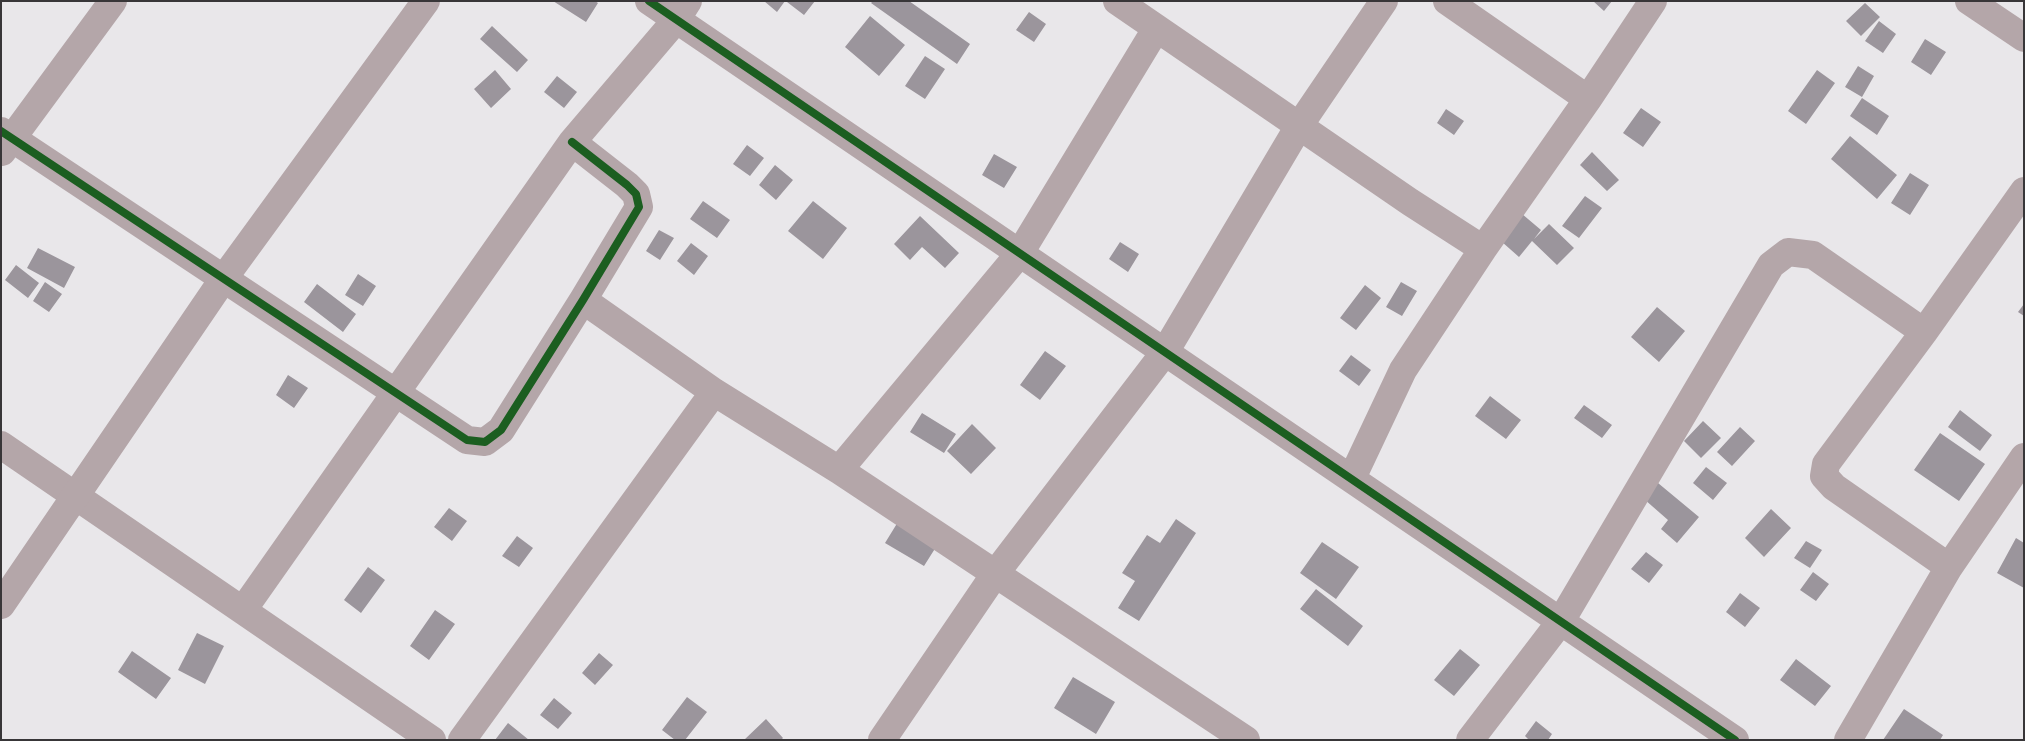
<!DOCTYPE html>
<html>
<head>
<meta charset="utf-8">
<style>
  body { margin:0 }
  #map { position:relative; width:2025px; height:741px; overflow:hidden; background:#e9e7ea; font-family:Karla,sans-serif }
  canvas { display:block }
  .frame { position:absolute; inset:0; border:2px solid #383638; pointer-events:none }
</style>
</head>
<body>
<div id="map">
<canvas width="2025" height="741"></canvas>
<div class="frame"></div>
</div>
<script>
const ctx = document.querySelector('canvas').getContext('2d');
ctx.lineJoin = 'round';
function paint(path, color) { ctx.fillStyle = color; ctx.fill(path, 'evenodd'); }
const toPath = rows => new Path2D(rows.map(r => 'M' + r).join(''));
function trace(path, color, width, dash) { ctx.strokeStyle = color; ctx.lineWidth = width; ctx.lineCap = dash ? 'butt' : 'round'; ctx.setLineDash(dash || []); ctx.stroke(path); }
const building = toPath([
  [553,1,595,1,598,3,586,22],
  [764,1,785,1,777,12],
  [788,1,815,1,804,15,787,2],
  [873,1,909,1,970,44,957,64,871,3],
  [1593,1,1612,1,1604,11],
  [1865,3,1880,17,1861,36,1846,21],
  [1029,12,1046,24,1034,42,1016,30],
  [870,16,905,45,879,76,845,47],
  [1879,21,1896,34,1883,53,1865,41],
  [492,26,528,60,517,72,480,39],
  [1925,39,1946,52,1931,75,1911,62],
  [925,56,945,69,925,99,905,86],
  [1858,66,1874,76,1862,97,1845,87],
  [495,70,511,89,491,108,474,89],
  [1817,70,1835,83,1806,124,1788,111],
  [557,76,577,92,564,108,544,92],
  [1862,98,1889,116,1877,135,1850,116],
  [1641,108,1661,122,1643,147,1623,133],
  [1446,109,1464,121,1454,135,1437,123],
  [1850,136,1897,175,1877,199,1831,159],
  [747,145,764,158,750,176,733,164],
  [1592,152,1619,180,1607,191,1580,165],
  [994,154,1017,167,1004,188,982,175],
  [775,165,793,180,776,200,759,185],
  [1910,173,1929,185,1910,215,1891,203],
  [1585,196,1602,208,1579,238,1562,226],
  [703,201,730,220,717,238,690,219],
  [813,201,847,228,823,259,788,231],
  [1515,208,1541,230,1534,239,1549,224,1574,248,1557,265,1532,241,1519,257,1493,234],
  [920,216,959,253,945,268,922,247,910,260,894,244],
  [659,230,674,238,660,260,646,251],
  [1120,242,1139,254,1128,272,1109,259],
  [691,243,708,256,694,275,677,261],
  [38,248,75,267,64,288,27,268],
  [16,265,39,283,28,298,5,280],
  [358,274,376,286,363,306,345,295],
  [45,282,62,294,49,312,33,301],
  [1401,282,1417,291,1402,316,1386,307],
  [317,284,356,314,343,332,304,302],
  [1365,285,1381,298,1356,330,1340,318],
  [2024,304,2024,316,2018,312],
  [1657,307,1685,331,1659,362,1631,337],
  [1045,351,1066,366,1040,400,1020,385],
  [1351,355,1371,370,1359,386,1339,371],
  [288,375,308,388,294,408,276,395],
  [1490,396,1521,420,1506,439,1475,416],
  [1584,405,1612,425,1602,438,1574,418],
  [1960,410,1992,435,1980,451,1948,427],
  [922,413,956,434,944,453,910,432],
  [1703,421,1721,438,1701,458,1684,441],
  [972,424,996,448,971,474,947,451],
  [1740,427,1755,441,1732,466,1717,452],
  [1940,433,1985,464,1959,501,1914,470],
  [1706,467,1727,483,1713,500,1693,483],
  [1658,483,1699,517,1677,543,1661,529,1668,520,1644,499],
  [909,504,948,528,924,566,885,543],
  [449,508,467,521,452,541,434,527],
  [1771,509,1791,528,1764,557,1745,538],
  [1176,519,1196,533,1139,621,1118,608,1135,581,1122,573,1147,535,1160,543],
  [517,536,533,548,519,567,502,556],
  [2016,538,2024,543,2024,588,1997,573],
  [1806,541,1822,550,1810,568,1794,558],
  [1322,542,1359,567,1336,599,1300,573],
  [1646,552,1663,565,1649,583,1631,569],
  [368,567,385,580,361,613,344,600],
  [1813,572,1829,584,1816,601,1800,590],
  [1316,589,1363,626,1348,646,1300,609],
  [1740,593,1760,608,1745,627,1726,612],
  [435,610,455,624,429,660,410,646],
  [197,633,224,646,205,684,178,670],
  [1460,649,1480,665,1454,696,1434,680],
  [132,651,171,678,156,699,118,672],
  [599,653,613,665,595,685,582,673],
  [1796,659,1831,686,1815,706,1780,680],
  [1073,677,1115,702,1096,734,1054,708],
  [687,697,707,712,685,740,675,740,662,730],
  [554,698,572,713,558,729,540,715],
  [1904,709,1943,735,1940,740,1883,740],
  [766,719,783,738,781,740,744,740],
  [1536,721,1552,734,1548,740,1529,740,1525,736],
  [508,723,529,740,495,740]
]);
const minor = toPath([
  [649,1,1735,740],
  [1117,1,1410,202,1483,249],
  [1447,1,1588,99],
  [1969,1,2024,38],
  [1,131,467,440,485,442,501,430,583,300,639,207,636,194,627,185,572,142],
  [2,152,113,1],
  [583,300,714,392,839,470,1246,740],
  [1,445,432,740],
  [839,470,1020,253,1156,29],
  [1352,478,1403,370,1483,249,1588,99,1653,1],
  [1949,567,1834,487,1824,476,1826,464,1924,332,2024,191],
  [243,610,572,142,676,20,688,1],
  [462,740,714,392],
  [882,740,995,574,1165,352,1299,126,1384,1],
  [1470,740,1561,621,1771,265,1788,252,1813,255,1924,332],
  [1848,740,1949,567,2024,457]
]);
const tertiary = toPath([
  [1,605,224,278,426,1]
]);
const cycleway = toPath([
  [649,1,1735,740],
  [1,131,467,440,485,442,501,430,583,300,639,207,636,194,627,185,572,142]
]);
paint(building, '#9b959c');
trace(minor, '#b4a6a9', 28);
trace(tertiary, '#b4a6a9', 28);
trace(cycleway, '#1b5e20', 8);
</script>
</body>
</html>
